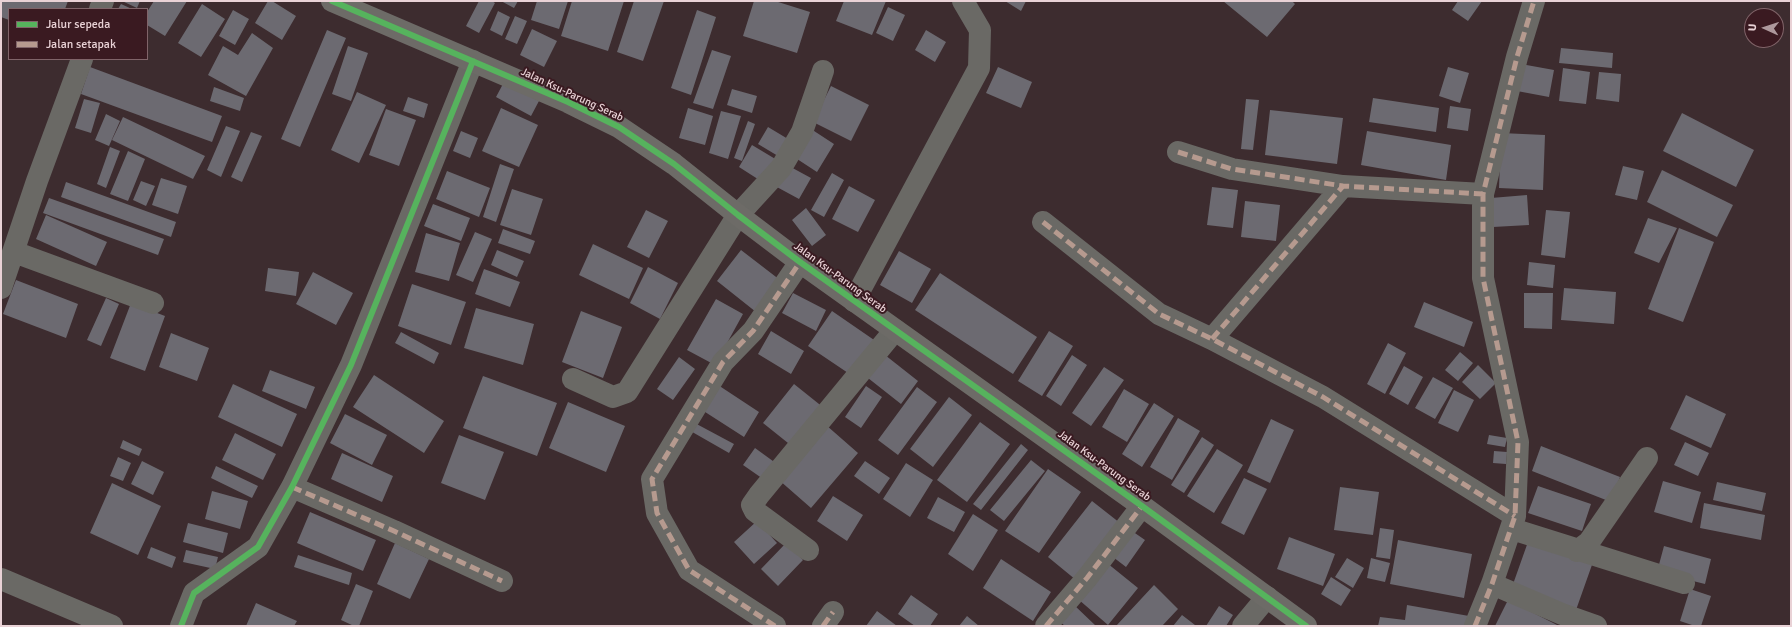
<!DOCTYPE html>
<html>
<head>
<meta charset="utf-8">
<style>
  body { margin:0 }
  #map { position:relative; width:1792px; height:627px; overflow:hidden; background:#3d2c2f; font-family:Signika,sans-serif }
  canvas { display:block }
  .frame { position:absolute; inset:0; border:2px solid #e9d2d6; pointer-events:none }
  .legend { position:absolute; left:8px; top:8px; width:140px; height:52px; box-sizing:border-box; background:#3a1a21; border:1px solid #806469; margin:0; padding:5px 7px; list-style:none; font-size:12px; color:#e9d2d6 }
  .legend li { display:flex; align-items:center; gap:8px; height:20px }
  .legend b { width:20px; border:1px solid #806469 }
  .north { position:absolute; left:1744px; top:8px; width:40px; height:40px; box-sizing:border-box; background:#3a1a21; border:1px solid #806469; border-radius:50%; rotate:273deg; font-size:11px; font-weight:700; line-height:16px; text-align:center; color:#e9d2d6 }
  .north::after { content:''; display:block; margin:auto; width:14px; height:18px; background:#ad989c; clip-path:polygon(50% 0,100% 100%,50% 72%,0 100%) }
</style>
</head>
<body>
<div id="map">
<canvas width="1792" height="627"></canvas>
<div class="frame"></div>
<ul class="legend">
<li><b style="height:5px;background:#56b35d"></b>Jalur sepeda</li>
<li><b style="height:5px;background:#b69a8f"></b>Jalan setapak</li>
</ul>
<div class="north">U</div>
</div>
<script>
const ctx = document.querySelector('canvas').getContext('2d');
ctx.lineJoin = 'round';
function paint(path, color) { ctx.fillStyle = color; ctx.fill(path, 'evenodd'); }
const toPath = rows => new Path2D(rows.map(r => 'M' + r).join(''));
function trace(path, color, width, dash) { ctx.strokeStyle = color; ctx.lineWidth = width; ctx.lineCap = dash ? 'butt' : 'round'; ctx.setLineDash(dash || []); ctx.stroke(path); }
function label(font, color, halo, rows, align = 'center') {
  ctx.font = font + ' Signika,sans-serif'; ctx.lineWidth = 4; ctx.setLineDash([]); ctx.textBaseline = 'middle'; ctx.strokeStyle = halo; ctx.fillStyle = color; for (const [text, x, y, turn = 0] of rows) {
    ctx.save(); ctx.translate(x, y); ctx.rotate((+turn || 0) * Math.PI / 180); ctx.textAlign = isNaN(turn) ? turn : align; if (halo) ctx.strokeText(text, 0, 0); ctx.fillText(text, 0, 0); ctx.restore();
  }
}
const building = toPath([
  [1,1,68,1,65,9,9,9,9,20,1,17],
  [122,1,140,1,137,8],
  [154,1,187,1,165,36,147,25,147,12],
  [268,1,272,1,296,16,282,40,255,23],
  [479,1,492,1,495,3,479,33,466,26],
  [501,1,518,1,514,8],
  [537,1,568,1,559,29,531,20],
  [572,1,624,1,608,51,561,36],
  [634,1,664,1,643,61,617,52],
  [754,1,775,1,810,12,797,53,743,36],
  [844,1,886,1,872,35,836,21],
  [1005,1,1026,1,1021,11],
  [1223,1,1292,1,1295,4,1267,37],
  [1458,1,1482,1,1468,21,1452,10],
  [121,4,132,9,118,9],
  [202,4,225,19,201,57,178,43],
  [888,7,905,15,893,41,876,33],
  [233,10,249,19,235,45,219,36],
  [697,10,716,17,691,95,671,88],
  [498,11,510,17,502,36,490,30],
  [515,16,527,21,517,44,505,39],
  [532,29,557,41,544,67,520,55],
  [327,30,346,38,300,147,281,139],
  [926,30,946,42,935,62,915,50],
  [252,33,273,48,246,96,208,75,223,46,238,55],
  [348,46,368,53,351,101,332,94],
  [1561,48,1613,53,1612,68,1559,63],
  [712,50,731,56,713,109,693,103],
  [1521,64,1554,70,1549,97,1517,91],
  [90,67,222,116,212,142,81,94],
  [998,67,1032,82,1021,108,986,93],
  [1448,67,1469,73,1460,103,1439,96],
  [1563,68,1590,72,1586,104,1559,101],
  [1599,72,1621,74,1619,102,1596,99],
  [504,82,539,101,531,116,496,97],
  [831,86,869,105,851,141,813,122],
  [214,87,244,98,240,111,210,101],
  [732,89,757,96,752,113,727,105],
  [357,92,386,105,359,163,331,150],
  [408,97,428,104,424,118,403,111],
  [1373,98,1439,108,1436,132,1369,122],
  [84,99,100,103,91,133,75,128],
  [1246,99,1259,100,1253,150,1241,149],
  [1450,106,1471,109,1468,131,1447,128],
  [501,108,538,125,519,167,482,151],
  [688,108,713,116,705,145,679,138],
  [386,109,416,120,399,166,369,155],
  [1270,110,1343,118,1337,164,1265,155],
  [721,111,741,116,728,159,709,153],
  [1682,113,1754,150,1736,187,1663,151],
  [106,114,120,121,109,146,95,140],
  [123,117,205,156,193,179,112,140],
  [748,121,755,124,742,161,734,158],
  [226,126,240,131,221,177,207,170],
  [768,127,793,142,783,159,758,144],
  [811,129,834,144,817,172,794,157],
  [461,131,478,138,470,158,453,151],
  [1367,131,1451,145,1446,180,1361,165],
  [251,132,262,136,242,182,231,177],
  [1501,133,1545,135,1543,190,1499,188],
  [752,145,777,160,764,183,739,167],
  [110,147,120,151,106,188,97,184],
  [128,151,145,159,128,201,110,194],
  [500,164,514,169,496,222,483,217],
  [787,165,811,178,799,199,775,186],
  [1623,166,1644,171,1637,200,1615,195],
  [1662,170,1733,205,1717,237,1647,202],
  [447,171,490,188,479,217,436,199],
  [832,173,844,180,824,217,811,210],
  [161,178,187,186,178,214,152,205],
  [141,181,155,186,146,206,133,200],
  [66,182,176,222,171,237,61,197],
  [849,186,875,200,858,232,832,219],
  [1212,187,1238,190,1233,228,1207,225],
  [512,189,543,199,531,235,500,225],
  [1527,195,1529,225,1493,227,1491,198],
  [49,198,164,239,158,255,43,213],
  [1245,201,1280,205,1276,241,1241,237],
  [433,204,470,218,461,241,424,226],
  [806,208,826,235,812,246,792,220],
  [646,210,668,221,649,258,627,247],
  [1546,210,1570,212,1565,258,1541,255],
  [46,215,107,242,96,266,36,239],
  [1648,218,1677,228,1659,263,1634,253],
  [1679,228,1714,242,1683,322,1648,309],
  [503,229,535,241,530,254,498,243],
  [475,232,492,239,473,282,456,275],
  [426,233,460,243,449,281,415,272],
  [593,244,643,268,629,299,579,275],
  [497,250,524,261,517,277,491,265],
  [741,250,780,280,756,312,717,281],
  [899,251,931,269,912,303,880,285],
  [1529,262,1555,265,1553,288,1527,285],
  [648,267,678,283,660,319,630,303],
  [268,268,299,272,296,296,265,291],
  [484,269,520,282,510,307,475,294],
  [313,272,353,293,336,325,296,304],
  [940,273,1037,337,1013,374,915,310],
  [16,280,78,304,66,338,3,314],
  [412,284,466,302,451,345,398,326],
  [1564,288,1616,292,1614,324,1561,320],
  [793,293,826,310,816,331,782,313],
  [1524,293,1553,293,1552,329,1524,328],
  [106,298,119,304,101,346,87,340],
  [716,299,743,314,715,365,687,350],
  [1424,302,1473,322,1464,347,1414,327],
  [131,303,165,316,145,371,110,358],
  [476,308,534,324,523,365,464,348],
  [581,311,622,327,603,378,562,362],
  [832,311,877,342,854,377,808,346],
  [771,331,804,351,791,374,758,354],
  [1049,331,1073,346,1042,396,1018,381],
  [401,332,439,353,434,364,395,343],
  [171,333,209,348,197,381,159,367],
  [1388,343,1406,353,1385,394,1367,384],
  [1460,352,1473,363,1458,381,1445,370],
  [885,355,918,381,901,404,868,378],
  [1072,355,1087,365,1061,406,1046,396],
  [679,357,695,369,673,400,657,389],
  [1478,365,1496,383,1480,399,1462,382],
  [1404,366,1423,377,1408,405,1389,394],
  [1104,367,1124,380,1091,426,1072,413],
  [270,370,315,387,306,409,262,391],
  [374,375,444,421,424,453,353,407],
  [483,376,557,403,537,456,463,428],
  [1433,377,1453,388,1435,419,1415,408],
  [233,384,297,414,282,447,218,417],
  [794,384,824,408,793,447,763,423],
  [718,385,759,412,744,437,702,410],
  [866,386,882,397,861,428,845,417],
  [917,387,937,402,898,455,878,440],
  [1124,389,1149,404,1127,442,1102,427],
  [1454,390,1474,400,1458,432,1438,423],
  [1686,395,1726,414,1711,448,1670,429],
  [949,397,972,415,933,467,910,449],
  [568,402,625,426,606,472,549,448],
  [1154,403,1174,416,1142,467,1122,454],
  [345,414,387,435,372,465,330,443],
  [1178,418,1200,431,1172,480,1150,467],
  [1271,419,1294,430,1270,483,1247,472],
  [691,421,734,444,729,453,687,429],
  [980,422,1010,444,967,502,937,480],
  [826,425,858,453,811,508,779,480],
  [235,433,276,454,263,480,222,460],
  [459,435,504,452,485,500,441,483],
  [1489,435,1507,438,1505,447,1487,444],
  [1202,437,1214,445,1184,493,1171,485],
  [123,440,142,449,139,456,120,448],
  [1685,442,1709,453,1698,476,1674,465],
  [1021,444,1028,450,981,510,973,504],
  [1541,446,1620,477,1611,502,1532,471],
  [755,448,777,464,766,481,743,465],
  [1217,449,1243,465,1214,513,1187,496],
  [1494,451,1507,452,1506,464,1493,463],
  [342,453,393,476,382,502,331,479],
  [118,457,131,463,123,481,110,476],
  [1031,460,1045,471,1004,521,990,510],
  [142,461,164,472,153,495,131,484],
  [865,461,890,478,879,494,854,476],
  [906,463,933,480,910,517,883,499],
  [216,466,258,486,252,498,211,478],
  [1048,469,1081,492,1039,553,1005,531],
  [1244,478,1267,489,1244,535,1221,523],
  [1663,481,1701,492,1692,523,1654,512],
  [1717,482,1766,493,1762,511,1713,500],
  [112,483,161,506,138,555,90,533],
  [1538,486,1591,504,1582,531,1528,513],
  [1340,487,1379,492,1373,535,1334,530],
  [212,491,248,501,240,529,205,519],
  [833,496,863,515,847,541,817,521],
  [938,497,965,512,954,532,927,518],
  [1092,501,1120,523,1076,580,1048,557],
  [1704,503,1765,515,1761,540,1700,528],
  [310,512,376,540,363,571,297,543],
  [973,514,998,530,973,571,948,554],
  [757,521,777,543,754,564,734,542],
  [188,523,228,533,223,553,183,542],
  [1380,528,1394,530,1390,559,1376,557],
  [1132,531,1145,540,1126,567,1113,557],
  [1289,537,1335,554,1323,586,1277,569],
  [1529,539,1593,562,1576,610,1512,587],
  [1398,540,1472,554,1464,598,1390,584],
  [395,543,429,559,410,599,377,584],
  [786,543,803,560,778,586,761,569],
  [1664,546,1711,559,1705,584,1657,572],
  [151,547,176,557,172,568,147,558],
  [186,550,218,557,215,569,183,562],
  [298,555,352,573,349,585,294,567],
  [1347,558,1364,568,1353,588,1335,577],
  [1371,558,1390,563,1385,582,1367,578],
  [1001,559,1051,592,1033,621,983,588],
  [1107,563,1138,588,1108,625,1078,599],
  [1331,577,1351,590,1341,606,1321,594],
  [356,584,373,591,359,626,354,626,341,620],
  [1154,585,1178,609,1162,626,1116,626],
  [1690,589,1711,596,1701,626,1695,626,1680,621],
  [911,595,938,614,930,626,915,626,898,614],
  [1508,600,1559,626,1495,626],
  [256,603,297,621,294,626,246,626],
  [1073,604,1096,626,1065,626,1058,620],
  [1407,605,1469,616,1467,626,1378,626,1380,617,1405,620],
  [1219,606,1233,615,1226,626,1206,626],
  [877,611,897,626,866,626],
  [1182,615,1195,625,1194,626,1173,626],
  [967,616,979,626,959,626]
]);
const street = toPath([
  [100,9,103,1],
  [1178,152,1232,169,1343,186,1483,194],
  [1043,222,1159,314,1212,339,1323,397,1515,516],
  [14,252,153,303],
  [1,288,37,181,82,59],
  [854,301,979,68,980,30,963,1],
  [1212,339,1343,186],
  [573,379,613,397,627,392,738,215,781,168,802,132,823,71],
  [292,487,394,531,502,581],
  [1512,529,1684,583],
  [808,550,755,511,752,505,759,495,895,330],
  [1577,551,1589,542,1647,458],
  [1,579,112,626],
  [1492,584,1562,614,1596,626],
  [181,626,194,593,258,547,292,487,351,365,473,61],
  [775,626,689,570,657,513,652,479,723,362,753,331,800,262],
  [823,626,833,612],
  [1046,626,1087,578,1142,506],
  [1243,626,1267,597],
  [1475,626,1492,584,1515,516,1518,442,1483,278,1483,194,1517,57,1534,1]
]);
const secondary = toPath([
  [332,1,568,102,619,127,674,164,738,215,800,262,1142,506,1306,626]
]);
const quiet = toPath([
  [1178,152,1232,169,1343,186,1483,194],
  [1043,222,1159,314,1212,339,1323,397,1515,516],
  [1212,339,1343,186],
  [292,487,394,531,502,581],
  [775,626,689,570,657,513,652,479,723,362,753,331,800,262],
  [823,626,833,612],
  [1046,626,1087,578,1142,506],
  [1475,626,1492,584,1515,516,1518,442,1483,278,1483,194,1517,57,1534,1]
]);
const cycleway = toPath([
  [332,1,568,102,619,127,674,164,738,215,800,262,1142,506,1306,626],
  [181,626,194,593,258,547,292,487,351,365,473,61]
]);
const streetNames = [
  ["Jalan Ksu-Parung Serab",572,95,25],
  ["Jalan Ksu-Parung Serab",840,278,36],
  ["Jalan Ksu-Parung Serab",1104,466,36]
];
paint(building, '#6c6a71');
trace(street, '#6a6965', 22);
trace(secondary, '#6d6b67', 22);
trace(quiet, '#b69a8f', 5, [10, 5]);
trace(cycleway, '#56b35d', 6);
label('11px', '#e9d2d6', '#3a1a21', streetNames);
</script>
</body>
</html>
